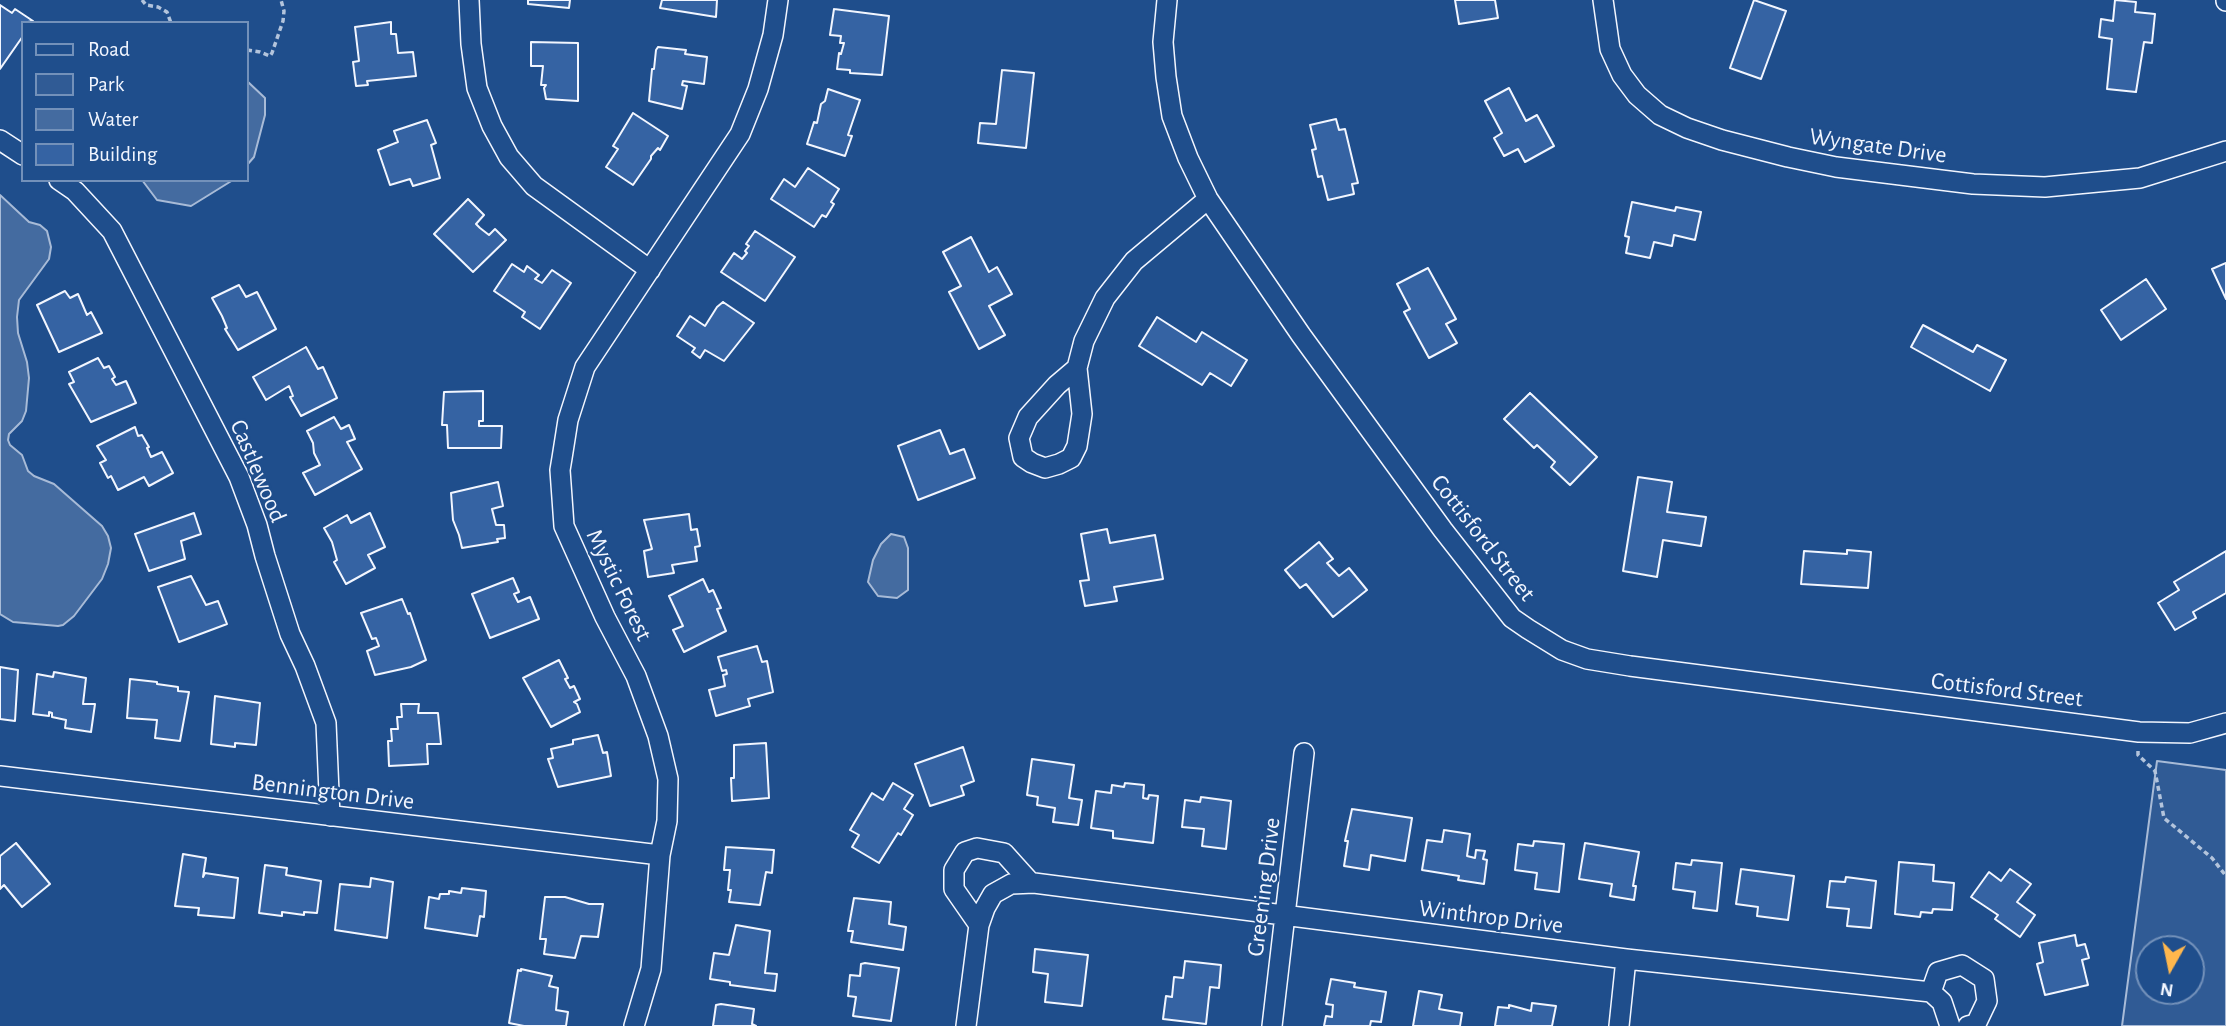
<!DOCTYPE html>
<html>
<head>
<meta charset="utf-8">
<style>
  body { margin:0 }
  #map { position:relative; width:2226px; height:1026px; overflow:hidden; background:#1f4e8c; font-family:"Alegreya Sans",sans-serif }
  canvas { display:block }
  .legend { position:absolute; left:21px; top:21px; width:228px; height:161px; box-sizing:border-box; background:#1f4e8c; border:2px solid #7391ba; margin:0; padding:9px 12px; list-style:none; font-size:21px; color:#f2f6ff }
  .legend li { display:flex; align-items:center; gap:14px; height:35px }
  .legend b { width:35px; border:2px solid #7391ba }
  .north { position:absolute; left:2135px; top:935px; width:70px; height:70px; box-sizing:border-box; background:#1f4e8c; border:2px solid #7391ba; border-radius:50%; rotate:189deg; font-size:19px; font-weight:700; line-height:28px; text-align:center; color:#f2f6ff }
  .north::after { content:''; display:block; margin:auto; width:24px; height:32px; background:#ffb74d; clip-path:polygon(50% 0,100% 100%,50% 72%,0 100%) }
</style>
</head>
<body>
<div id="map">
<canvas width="2226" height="1026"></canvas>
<ul class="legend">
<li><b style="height:9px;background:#1f4e8c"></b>Road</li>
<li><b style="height:19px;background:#305b95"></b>Park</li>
<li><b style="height:19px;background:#446ba0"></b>Water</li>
<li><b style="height:19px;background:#3563a3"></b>Building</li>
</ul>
<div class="north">N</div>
</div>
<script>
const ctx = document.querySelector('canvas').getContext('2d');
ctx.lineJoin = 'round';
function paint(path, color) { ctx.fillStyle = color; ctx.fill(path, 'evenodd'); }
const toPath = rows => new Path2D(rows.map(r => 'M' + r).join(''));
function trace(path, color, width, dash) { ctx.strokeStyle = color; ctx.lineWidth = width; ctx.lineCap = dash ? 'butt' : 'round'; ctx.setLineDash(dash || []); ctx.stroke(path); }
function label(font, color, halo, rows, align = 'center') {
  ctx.font = font + ' "Alegreya Sans",sans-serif'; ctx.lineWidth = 5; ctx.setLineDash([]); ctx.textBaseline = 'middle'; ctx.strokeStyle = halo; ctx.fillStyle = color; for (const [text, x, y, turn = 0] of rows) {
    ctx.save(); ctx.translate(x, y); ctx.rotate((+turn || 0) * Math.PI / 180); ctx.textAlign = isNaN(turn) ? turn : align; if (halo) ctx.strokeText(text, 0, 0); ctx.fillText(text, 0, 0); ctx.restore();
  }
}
const green = toPath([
  [2157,761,2226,770,2226,1026,2122,1026,2157,761],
  [2149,949,2191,949,2191,991,2149,991,2149,949]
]);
const water = toPath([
  [247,81,265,98,265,115,254,157,247,165,247,81],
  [142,180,233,180,191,206,157,200,142,180],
  [0,195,29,222,40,225,47,231,51,247,49,259,19,300,17,317,18,333,27,362,29,378,26,411,22,421,9,434,8,440,10,445,22,455,28,471,34,476,54,484,102,526,108,536,111,548,108,564,102,579,74,616,63,625,58,626,13,622,0,614,0,195],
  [891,534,904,537,908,548,908,590,897,598,878,596,868,582,873,560,881,544,891,534]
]);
const building = toPath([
  [528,0,570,0,569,8,528,4,528,0],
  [662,0,717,0,716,17,660,8,662,0],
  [1455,0,1495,0,1498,18,1459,24,1455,0],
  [1754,0,1786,11,1761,79,1730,68,1754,0],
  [2115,0,2136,2,2135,12,2155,14,2152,43,2144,42,2136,92,2107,89,2112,39,2099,37,2101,19,2113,21,2115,0],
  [0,5,12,13,15,9,33,21,23,23,23,36,0,69,0,5],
  [834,9,889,16,882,75,850,73,850,70,837,69,839,53,841,54,844,43,840,43,841,36,830,35,834,9],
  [391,22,391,34,396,34,398,53,413,52,416,76,367,81,368,85,356,86,353,62,359,61,355,27,391,22],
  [531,42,578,43,578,101,546,99,544,88,546,85,541,85,543,66,531,66,531,42],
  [658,47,686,50,685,54,707,57,704,84,683,81,682,85,687,86,682,109,649,101,652,69,654,69,656,50,658,47],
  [1002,70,1034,73,1026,148,978,143,980,123,996,124,1002,70],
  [1509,88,1526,121,1537,115,1554,146,1525,162,1518,149,1504,156,1494,138,1502,133,1485,101,1509,88],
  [828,89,860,100,848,135,852,136,845,156,807,144,814,122,817,123,821,104,825,101,828,89],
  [633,113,668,136,660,150,658,148,651,156,651,159,633,185,606,167,618,149,613,146,633,113],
  [1336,119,1339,130,1345,129,1358,183,1352,184,1354,194,1328,200,1322,176,1318,177,1312,150,1316,149,1310,125,1336,119],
  [427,120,436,143,431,145,440,178,413,186,410,179,390,185,378,150,398,142,394,131,427,120],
  [808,168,839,189,831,202,834,204,826,217,822,215,814,227,771,199,784,179,795,187,808,168],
  [468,199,484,215,476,224,480,228,489,235,495,229,506,240,473,272,434,234,468,199],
  [1632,202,1675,211,1676,207,1701,212,1695,240,1674,235,1672,246,1654,242,1650,258,1626,253,1629,237,1625,236,1632,202],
  [755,231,795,257,765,301,721,272,734,253,742,259,747,253,745,251,749,246,746,244,755,231],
  [971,237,989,272,997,267,1012,294,989,306,1005,335,979,349,949,292,961,286,943,252,971,237],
  [2226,263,2226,299,2212,269,2226,263],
  [512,264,524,272,527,266,539,275,535,279,542,283,552,270,571,283,540,329,522,317,525,312,494,291,512,264],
  [1428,268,1456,319,1446,324,1457,343,1429,358,1404,312,1410,309,1397,284,1428,268],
  [2146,279,2166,309,2121,340,2101,310,2146,279],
  [239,285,246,297,257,292,276,329,238,350,225,329,227,328,222,316,212,298,239,285],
  [65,291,70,298,78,294,87,315,91,312,102,333,59,352,37,305,65,291],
  [723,302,754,323,724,361,705,350,700,358,692,352,695,348,677,336,690,316,705,326,717,307,723,302],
  [1157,317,1196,342,1202,332,1247,360,1231,386,1210,373,1202,385,1139,346,1157,317],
  [1923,325,1973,352,1977,345,2006,360,1990,391,1911,347,1923,325],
  [306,347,318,369,323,367,337,398,301,416,290,397,293,396,289,386,266,400,253,377,306,347],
  [98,358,104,368,109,366,115,377,112,379,116,385,126,381,136,403,91,422,69,384,74,382,69,372,98,358],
  [483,391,483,421,479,421,479,426,502,426,501,448,448,448,447,425,442,425,444,392,483,391],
  [1530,393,1597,457,1570,485,1551,467,1555,462,1537,445,1534,448,1504,419,1530,393],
  [334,417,341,429,349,425,355,439,347,442,362,469,315,495,303,473,320,465,314,453,313,443,307,431,334,417],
  [135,427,138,436,142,435,149,447,147,448,151,457,162,452,173,473,149,486,144,477,118,490,111,476,108,478,100,463,106,460,97,446,135,427],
  [940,430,950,454,964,449,975,478,918,500,898,446,940,430],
  [1638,477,1672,482,1667,512,1706,517,1701,546,1663,540,1657,577,1623,571,1638,477],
  [498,482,503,506,492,509,496,525,504,525,505,538,497,539,498,542,462,548,459,535,453,520,451,493,498,482],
  [194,513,201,534,181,541,185,559,149,571,135,534,194,513],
  [370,513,385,547,368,555,375,568,346,584,334,562,337,560,332,542,324,528,347,515,351,523,370,513],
  [689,514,691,530,697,529,700,546,695,547,697,561,672,565,674,573,648,577,644,551,652,549,644,520,689,514],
  [1107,529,1110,543,1155,535,1163,579,1114,587,1117,601,1085,606,1080,581,1089,580,1081,534,1107,529],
  [1319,542,1333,559,1327,563,1339,576,1349,568,1367,590,1333,617,1306,584,1300,588,1285,570,1319,542],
  [1847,550,1871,552,1868,588,1801,584,1804,551,1847,554,1847,550],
  [2226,551,2226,593,2193,612,2196,618,2175,630,2158,603,2179,590,2174,582,2226,551],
  [191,576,206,605,218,601,227,624,179,642,158,587,191,576],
  [513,578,519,592,514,594,518,602,530,597,539,619,490,638,472,594,513,578],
  [703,579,709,592,713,590,721,608,717,609,726,631,684,652,673,630,683,626,669,596,703,579],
  [402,599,408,614,410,613,426,660,411,667,375,675,367,651,379,646,376,638,372,639,361,613,402,599],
  [757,646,762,662,767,661,773,692,748,699,750,706,716,716,709,690,725,686,723,675,727,674,726,670,722,671,718,657,757,646],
  [559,660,568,678,565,679,570,688,574,686,580,699,574,702,577,704,580,712,551,727,523,678,559,660],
  [0,667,18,670,15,721,0,719,0,667],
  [54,672,86,678,83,704,95,704,91,732,65,728,66,720,52,717,52,713,49,712,49,716,33,714,37,674,53,677,54,672],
  [130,679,157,682,157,684,178,687,178,691,189,692,180,741,155,738,157,720,127,718,130,679],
  [215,696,260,703,256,745,235,743,235,747,211,744,215,696],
  [401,704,419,704,418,713,438,713,441,744,427,744,428,764,389,766,388,741,392,741,391,729,398,729,397,717,402,717,401,704],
  [598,735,603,753,607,752,611,776,558,787,548,759,553,758,551,749,573,744,573,740,598,735],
  [766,743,769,798,732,801,731,778,734,778,734,745,766,743],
  [963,747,974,781,961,786,964,795,930,806,915,764,963,747],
  [1032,759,1074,765,1069,798,1082,800,1078,825,1053,822,1055,808,1037,805,1038,797,1027,795,1032,759],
  [893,783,913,795,904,809,913,815,901,835,898,833,879,863,852,847,859,835,850,830,872,793,883,800,893,783],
  [1125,783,1144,785,1143,798,1148,799,1149,795,1158,796,1153,843,1113,838,1113,831,1091,828,1096,791,1111,793,1112,785,1124,787,1125,783],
  [1201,797,1231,801,1226,849,1202,846,1204,829,1182,827,1185,800,1200,802,1201,797],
  [1352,809,1412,818,1405,861,1371,855,1369,870,1344,866,1348,841,1345,841,1352,809],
  [1444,830,1470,834,1467,856,1475,858,1476,850,1485,851,1483,859,1487,860,1484,884,1458,880,1459,876,1422,870,1427,840,1442,842,1444,830],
  [1534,841,1564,844,1559,892,1535,889,1537,873,1515,870,1518,844,1533,846,1534,841],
  [16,843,50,884,22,907,4,885,0,889,0,856,16,843],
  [1585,843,1639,852,1633,886,1636,886,1634,900,1610,896,1612,884,1579,879,1585,843],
  [726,847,774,850,772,873,766,872,760,905,729,902,731,890,728,890,730,870,724,870,726,847],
  [183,854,206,858,203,877,205,873,238,878,234,918,198,915,199,908,175,906,183,854],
  [1692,860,1722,863,1717,911,1693,908,1695,892,1673,889,1676,863,1691,865,1692,860],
  [1899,862,1934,865,1933,881,1954,883,1952,910,1933,909,1932,913,1921,912,1920,917,1895,914,1899,862],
  [265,865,287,868,286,875,321,881,317,913,304,912,304,915,282,912,282,916,259,913,265,865],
  [1741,869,1794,876,1788,920,1757,916,1758,907,1736,904,1741,869],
  [2010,869,2031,884,2017,902,2035,915,2020,937,1995,919,1998,915,1971,897,1989,872,2001,881,2010,869],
  [1846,877,1876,881,1871,928,1847,926,1849,909,1827,907,1830,881,1845,882,1846,877],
  [371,878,393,882,387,938,335,930,340,884,370,887,371,878],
  [462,888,486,891,484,917,480,916,477,936,425,928,429,897,439,899,440,894,449,894,449,891,461,893,462,888],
  [545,897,565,897,589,904,603,904,598,937,581,936,575,958,544,954,546,939,540,939,545,897],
  [854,898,891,902,889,924,906,927,903,950,851,942,853,931,848,931,854,898],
  [736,925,770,931,765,973,777,974,775,991,730,985,730,982,710,979,714,953,729,955,736,925],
  [2075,935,2077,946,2085,944,2089,958,2082,960,2088,985,2045,995,2037,964,2043,962,2039,943,2075,935],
  [1035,949,1088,955,1082,1006,1045,1002,1048,974,1033,972,1035,949],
  [1185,961,1221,965,1219,988,1210,987,1206,1024,1163,1019,1166,996,1172,997,1174,977,1183,978,1185,961],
  [865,963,899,968,891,1021,853,1016,856,997,848,996,850,975,860,976,861,964,865,963],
  [521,969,552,976,549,986,558,988,556,1010,568,1012,566,1026,524,1026,509,1023,518,970,521,971,521,969],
  [1331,979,1355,983,1354,987,1386,992,1381,1022,1371,1021,1370,1026,1324,1026,1326,1016,1332,1017,1333,1005,1326,1004,1331,979],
  [1419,991,1442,995,1439,1009,1462,1013,1460,1026,1413,1026,1419,991],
  [1532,1003,1556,1006,1552,1026,1495,1026,1498,1007,1509,1008,1509,1005,1531,1011,1532,1003],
  [721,1004,754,1009,752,1024,756,1026,713,1026,716,1005,721,1004]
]);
const path = toPath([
  [142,0,146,5,158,7,167,12,171,23],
  [247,50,260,52,270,56,272,53,283,21,284,11,281,0],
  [2138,751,2138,755,2155,771,2164,818,2212,858,2226,876]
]);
const minor = toPath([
  [469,0,471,44,477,88,492,126,509,157,534,186,650,270],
  [1167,0,1163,42,1166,77,1172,116,1188,158,1208,199,1301,335,1443,530,1512,618,1528,629,1562,650,1587,659,1630,666,2139,732,2190,733,2226,723],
  [1603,0,1610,49,1622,75,1637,95,1660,115,1687,128,1722,140,1788,157,1836,167,1973,184,2045,187,2140,178,2226,151],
  [2226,0,2226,1],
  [0,140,23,155],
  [59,180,75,191,112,231,239,477,257,525,265,556,290,634,305,666,326,723,330,816],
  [1077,368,1057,385,1028,417,1019,438,1023,457,1032,463,1045,468,1059,464,1071,458,1077,446,1082,414,1077,368,1084,341,1105,298,1134,261,1208,199],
  [0,776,660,855],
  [979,925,954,889,954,870,965,852,977,848,1004,853,1031,883],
  [1931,992,1938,972,1962,965,1984,979,1987,1001,1976,1024,1968,1026],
  [634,1026,651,969,660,855,667,821,668,779,658,736,636,676,605,617,564,526,560,470,562,458,568,420,585,367,740,134,758,89,773,35,778,0],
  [966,1026,979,925,985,908,993,894,1011,884,1034,883,1626,959,1931,992,1942,1002,1950,1026],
  [1272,1026,1304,753],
  [1619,1026,1626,959]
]);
const streetNames = [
  ["Wyngate Drive",1878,146,8],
  ["Castlewood",258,471,67],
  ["Cottisford Street",1483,538,52],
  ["Mystic Forest",619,585,64],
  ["Cottisford Street",2007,690,7],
  ["Bennington Drive",333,792,7],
  ["Greening Drive",1264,887,-83],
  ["Winthrop Drive",1491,917,7]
];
paint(green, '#305b95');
trace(green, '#a8bbd7', 2);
paint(water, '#446ba0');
trace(water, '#a8bbd7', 2);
paint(building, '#3563a3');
trace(building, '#f2f6ff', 2);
trace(minor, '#f2f6ff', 22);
trace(path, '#b3c4dc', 3.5, [5, 3.5]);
trace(minor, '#1f4e8c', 19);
label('24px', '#f2f6ff', '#1f4e8c', streetNames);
</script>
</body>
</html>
